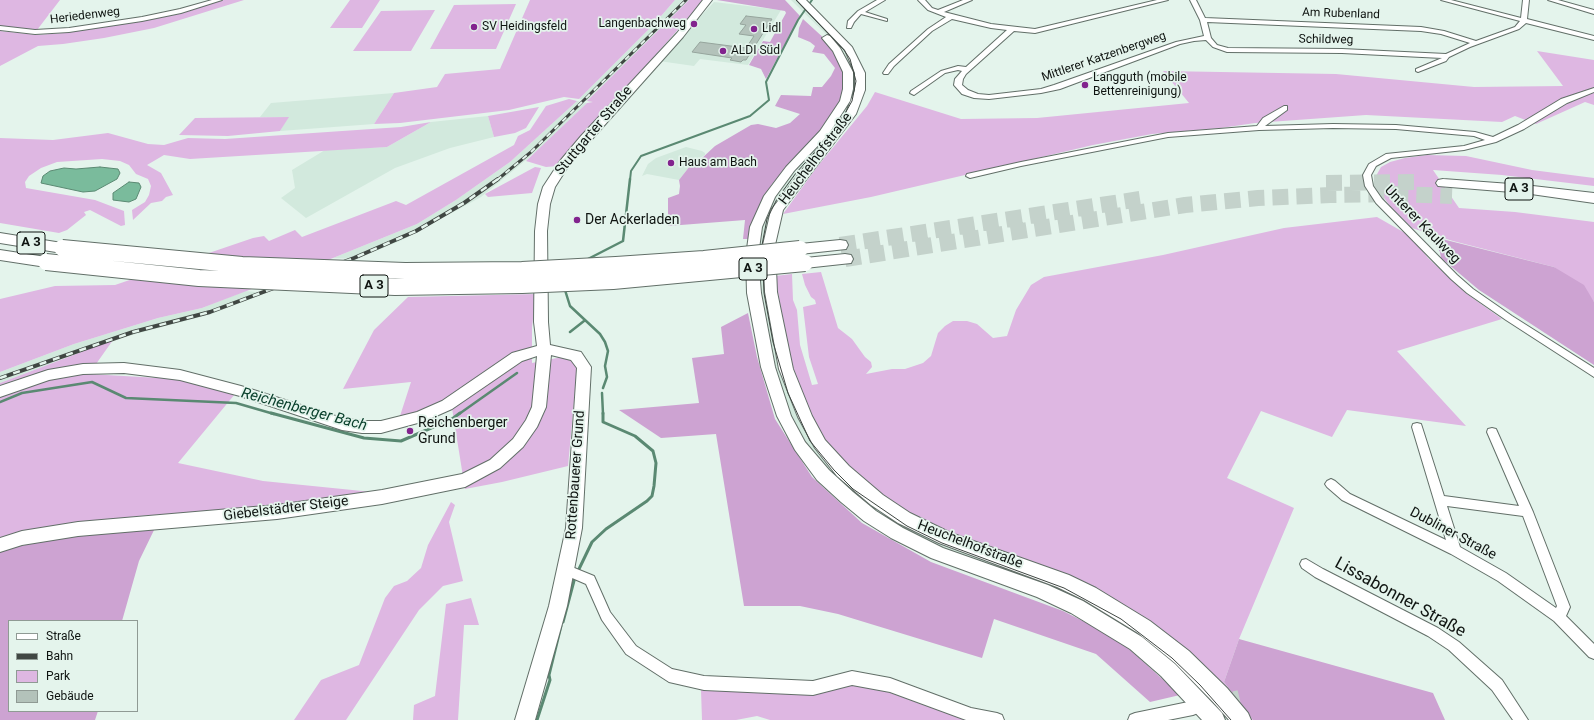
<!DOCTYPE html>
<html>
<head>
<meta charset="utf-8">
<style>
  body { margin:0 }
  #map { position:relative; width:1594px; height:720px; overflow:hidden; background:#e4f4ec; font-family:Roboto,sans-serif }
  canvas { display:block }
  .legend { position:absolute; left:8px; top:620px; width:130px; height:92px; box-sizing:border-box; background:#e4f4ec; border:1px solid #8f9a94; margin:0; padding:5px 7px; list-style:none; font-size:12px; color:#0f1411 }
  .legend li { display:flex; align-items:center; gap:8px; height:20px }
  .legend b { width:20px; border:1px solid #8f9a94 }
</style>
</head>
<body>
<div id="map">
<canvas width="1594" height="720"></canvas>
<ul class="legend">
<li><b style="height:5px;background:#fff"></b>Straße</li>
<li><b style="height:5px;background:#404743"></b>Bahn</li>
<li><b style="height:11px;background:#deb7e2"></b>Park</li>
<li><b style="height:11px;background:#b3c2ba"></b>Gebäude</li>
</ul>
</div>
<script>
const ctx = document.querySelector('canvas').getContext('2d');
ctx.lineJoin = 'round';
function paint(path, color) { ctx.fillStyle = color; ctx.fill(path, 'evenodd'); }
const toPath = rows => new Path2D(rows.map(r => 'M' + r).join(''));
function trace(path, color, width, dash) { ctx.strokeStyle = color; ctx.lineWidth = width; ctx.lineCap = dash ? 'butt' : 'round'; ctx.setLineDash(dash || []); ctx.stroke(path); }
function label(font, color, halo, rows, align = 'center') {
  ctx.font = font + ' Roboto,sans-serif'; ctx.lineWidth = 3.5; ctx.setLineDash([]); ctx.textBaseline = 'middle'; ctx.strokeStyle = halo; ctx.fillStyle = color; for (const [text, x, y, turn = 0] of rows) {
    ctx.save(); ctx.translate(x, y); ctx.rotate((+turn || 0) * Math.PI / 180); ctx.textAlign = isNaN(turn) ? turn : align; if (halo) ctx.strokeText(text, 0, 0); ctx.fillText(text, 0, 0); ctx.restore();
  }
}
const built = toPath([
  [675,0,689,0,587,101,579,99,655,23],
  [791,0,797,0,846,50,855,68,857,84,852,106,821,147,798,172,776,206,767,228,764,243,784,373,1064,586,1141,630,1234,720,1222,720,1155,653,914,537,860,503,808,449,790,416,775,374,757,281,760,228,775,194,840,116,833,41],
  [714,2,781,10,748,65,700,59,694,66,659,61],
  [394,93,374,124,280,131,288,117,260,117,271,103],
  [577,101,587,103,543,146,481,197,402,240,356,259,333,258,417,224,456,200,510,162],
  [488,116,494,137,450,148,395,168,306,218,281,198,295,188,292,170,325,150,387,147,431,122],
  [686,147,702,151,705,153,705,155,693,162,679,180,647,174,642,176,648,164,656,158],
  [245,291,266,293,211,314,113,340,0,383,0,372,74,344,158,318,202,308]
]);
const green = toPath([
  [0,0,60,0,37,30,0,27],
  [223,0,244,0,154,28,104,38,63,44,38,46,0,66,0,31,37,35,64,33,144,21,183,13],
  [350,0,380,0,362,28,330,28],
  [530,0,675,0,655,23,579,99,564,97,509,110,400,123,374,124,394,93,437,87,445,74,500,69],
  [689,0,704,0,558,166,546,167,526,161,587,103,593,102,587,101],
  [516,4,496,49,430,49,454,5],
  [435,10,411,51,353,51,381,11],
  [1537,51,1594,60,1594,105,1585,102,1536,124,1515,116,1502,122,1366,115,1255,123,1221,128,1152,134,1093,145,871,197,783,214,817,167,867,106,875,92,961,119,1037,118,1189,103,1163,71,1336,74,1474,87,1563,86],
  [569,99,577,101,510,162,456,200,417,224,333,258,202,308,158,318,74,344,0,372,0,299,55,286,115,285,253,238,264,236,269,241,295,230,302,237,396,201,406,205,514,145,518,136,530,130,546,106],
  [539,107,526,128,515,133,494,137,488,116],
  [289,117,280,131,228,136,179,135,195,118],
  [431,122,387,147,190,159,164,155,147,165,161,173,173,195,166,197,162,201,151,203,133,220,132,210,145,202,149,195,151,186,148,179,136,174,129,165,120,161,102,159,57,162,41,168,29,176,25,182,26,188,95,200,124,211,125,225,121,226,90,210,84,212,86,215,67,230,59,233,0,223,0,138,53,140,108,133,148,144,164,145,188,138,225,139,401,127],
  [1427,155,1466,156,1532,170,1594,178,1594,186,1502,175,1433,170,1459,208,1515,212,1594,222,1594,302,1590,297,1554,267,1453,241,1412,228,1390,206,1376,187,1376,176,1381,167,1390,162,1405,158],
  [535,167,541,168,532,193,488,197,485,194],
  [1377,217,1412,237,1428,258,1467,294,1502,319,1397,351,1466,426,1347,410,1332,437,1261,411,1227,478,1294,508,1239,639,1224,682,1253,720,1247,720,1168,639,919,521,870,489,819,434,793,376,775,276,792,274,793,300,797,310,800,345,812,385,818,384,809,357,803,307,816,304,815,300,811,297,805,285,802,274,821,272,838,328,852,339,865,357,871,362,872,367,866,374,892,369,905,369,923,363,931,356,938,333,945,326,953,321,967,321,977,324,993,338,1007,336,1016,310,1031,285,1044,277,1163,255,1284,228],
  [536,294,532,327,532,363,562,357,572,361,577,369,568,466,502,482,465,489,452,408,400,416,411,382,343,389,374,330,408,297],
  [113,340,89,374,176,379,235,394,178,463,263,481,382,493,278,507,139,516,28,530,0,538,0,383],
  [451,502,455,505,449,522,463,581,443,586,419,610,346,720,294,720,321,680,359,665,385,598,394,586,407,581,421,568,428,545],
  [471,598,479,625,464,625,458,720,413,720,414,705,435,696,446,604],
  [851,683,888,692,966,720,770,720,757,716,736,720,702,720,701,690,812,692]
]);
const forest = toPath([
  [717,0,785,0,800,16,766,79,761,69,749,65,763,41,770,42,786,13,785,11],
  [803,19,827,41,836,54,843,70,844,88,841,101,819,133,772,184,759,206,748,239,743,239,745,220,668,226,668,198,679,194,680,186,679,180,693,162,700,160,715,146,751,125,758,124,776,128,790,123,800,114,775,106,781,95,811,96,813,87,822,87,831,76,835,68,824,54,812,52,815,46,810,42,798,37,799,28],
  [1434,237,1554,267,1584,285,1594,302,1594,365,1479,290,1441,258,1440,252,1433,240],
  [748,313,757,357,775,419,812,477,862,523,931,562,1063,611,1117,638,1180,695,1150,702,1096,654,994,619,982,658,838,614,800,606,744,606,716,434,661,438,619,410,699,403,692,358,724,354,721,327],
  [155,528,139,561,122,621,9,621,9,711,98,711,95,720,0,720,0,550,76,535],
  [1239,639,1433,693,1445,720,1253,720,1224,682]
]);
const water = toPath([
  [100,167,118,169,120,173,117,179,95,191,83,192,41,183,43,176,50,171,64,168,76,169,100,167],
  [129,182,139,183,141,187,136,199,129,202,113,200,113,193,129,182]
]);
const streamFar2 = toPath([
  [630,180,631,171,641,156,750,116,769,100,766,82,798,20,812,0]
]);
const streamFar1 = toPath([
  [586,260,623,241,630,179],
  [565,290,570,306,600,334,605,342,608,351,605,366,607,377,603,388],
  [570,332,584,321],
  [602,393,603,414],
  [0,402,22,393,92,382,126,398,236,403,274,414],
  [459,414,517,373]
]);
const stream = toPath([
  [271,413,364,438,401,441,452,419,460,413],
  [579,569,592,542,606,529,647,501,652,496,654,486,656,463,653,451,635,436,603,422,603,413],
  [563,622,575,577],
  [537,720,550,680,549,675,561,626]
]);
const building = toPath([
  [746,16,772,19,746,60,743,60,741,62,730,60,732,58,692,52,700,42,746,48,754,36,739,34,746,25,740,24,746,16]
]);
const streetTunnel = toPath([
  [1199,706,1239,696]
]);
const highwayTunnel = toPath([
  [1326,183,1415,182],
  [840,245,1140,199],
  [845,259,1185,205,1258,198,1330,195,1396,194,1452,196]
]);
const street = toPath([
  [212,0,222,0,181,13,142,21,69,32,35,34,0,30,0,26,35,30,69,28,142,17,180,9,212,0],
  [877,0,885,0,865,12,887,19,887,21,861,14,854,22,851,28,847,28,848,21,858,11,877,0],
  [918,0,925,0,932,8,938,10,963,0,972,0,944,12,991,24,1035,29,1157,0,1168,0,1035,33,1014,31,966,74,963,79,962,85,968,90,978,94,989,95,1041,89,1054,85,1176,42,1204,36,1200,20,1190,0,1196,0,1205,18,1421,27,1444,31,1476,41,1515,27,1520,21,1441,0,1451,0,1521,18,1523,0,1529,0,1527,19,1594,36,1594,40,1526,23,1519,29,1470,47,1449,57,1446,61,1418,72,1416,71,1416,69,1442,58,1342,53,1227,52,1213,47,1206,40,1194,41,1180,44,1060,89,1041,93,989,99,974,98,962,94,954,85,955,79,962,71,958,70,945,73,914,95,910,93,911,91,941,71,958,66,966,67,1007,30,991,28,952,19,932,31,894,66,888,74,884,74,883,73,889,64,928,29,946,17,928,10,918,0],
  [1207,22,1421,31,1441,34,1470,43,1446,54,1342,49,1228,48,1217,45,1211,38,1207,22],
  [1548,0,1558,0,1594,10,1594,14,1548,0],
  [1594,88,1594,92,1567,103,1524,129,1496,142,1464,150,1391,158,1376,166,1371,175,1373,186,1382,199,1457,275,1473,289,1512,316,1594,368,1594,377,1506,320,1467,293,1451,279,1376,203,1365,186,1363,175,1369,164,1386,154,1464,146,1485,140,1474,136,1396,129,1333,128,1259,130,1168,137,1021,166,970,178,966,176,967,174,1021,162,1168,133,1257,126,1263,118,1284,106,1287,106,1287,110,1265,126,1333,124,1396,125,1475,132,1493,137,1518,125,1561,99,1594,88],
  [1417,423,1421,424,1422,427,1444,496,1519,506,1487,432,1488,429,1492,428,1496,429,1533,512,1570,607,1566,616,1594,644,1594,659,1589,657,1554,621,1498,581,1451,554,1342,500,1327,487,1325,484,1327,481,1331,479,1335,481,1350,494,1446,540,1412,427,1413,424,1417,423],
  [1447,506,1523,516,1557,606,1556,608,1506,573,1460,547,1447,506],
  [1306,559,1323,569,1438,628,1459,642,1502,680,1528,720,1513,720,1492,690,1449,650,1428,636,1315,577,1302,568,1300,564,1302,560,1306,559],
  [567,565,594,576,610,612,636,646,672,669,704,676,813,681,852,671,890,678,971,708,997,713,1002,715,1004,720,966,720,890,692,852,685,813,695,704,690,669,682,626,654,602,620,586,584,563,574,561,570,563,566,567,565],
  [1193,701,1198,703,1200,708,1198,713,1193,715,1168,720,1128,720,1130,715,1135,713,1193,701]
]);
const secondary = toPath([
  [703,0,712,0,683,37,569,165,555,187,550,204,547,231,548,322,550,345,581,352,591,367,582,528,567,606,535,720,515,720,549,606,566,528,577,368,571,360,551,355,546,407,537,427,523,447,500,468,465,487,382,504,277,519,78,536,22,545,0,552,0,538,22,531,78,522,277,505,382,490,462,474,490,460,513,439,526,420,532,407,537,356,522,361,452,409,425,421,381,433,362,433,342,430,240,396,180,380,124,373,83,374,49,380,0,397,0,386,48,370,83,364,124,363,180,370,241,386,342,418,362,421,381,421,417,412,442,401,512,353,537,346,534,322,535,231,538,204,543,187,560,161,581,136,677,33,703,0],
  [797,0,806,0,852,47,865,73,865,90,856,114,783,210,775,245,777,292,793,369,812,416,825,440,849,466,883,495,910,513,951,533,1069,575,1096,588,1150,621,1189,651,1227,688,1248,713,1251,720,1229,720,1213,702,1175,663,1138,633,1084,600,1057,587,939,543,898,523,871,505,837,476,815,448,798,417,779,369,765,292,763,245,771,210,846,113,855,90,855,73,845,50,797,0],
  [827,35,830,36,840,48,853,72,853,89,850,101,828,135,794,171,775,197,762,227,758,256,761,293,775,367,791,416,805,442,829,470,853,492,876,511,903,528,943,548,1048,585,1083,601,1142,637,1175,664,1222,713,1225,720,1202,720,1161,676,1130,649,1071,613,1037,597,931,558,891,538,864,521,841,502,817,480,795,450,777,416,761,367,747,293,746,256,750,227,764,196,786,167,820,131,840,101,843,89,843,72,833,51,822,38,827,35]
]);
const highway = toPath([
  [1443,179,1524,185,1594,193,1594,203,1524,193,1438,186,1436,183,1438,180,1443,179],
  [0,233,62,243,68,244,70,248,68,252,62,253,0,243,0,233],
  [840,240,846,241,848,245,846,249,800,254,794,253,792,249,794,245,800,244,840,240],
  [0,250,46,257,52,258,54,262,52,266,46,267,0,260,0,250],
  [845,254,851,255,853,259,851,263,805,268,799,267,797,263,799,259,805,258,845,254]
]);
const tram = toPath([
  [796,0,844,50,850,59,856,81,852,101,838,126,796,173,777,199,767,219,762,245,764,293,773,342,788,393,810,441,834,470,853,489,907,526,942,543,1064,588,1121,619,1172,658,1200,685,1231,720]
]);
const railFar1 = toPath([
  [497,180,531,152,686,0]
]);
const rail = toPath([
  [0,378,133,332,210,312,354,258,416,231,464,203,498,179]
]);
const highwayBridge = toPath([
  [62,248,242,265,405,271,522,270,616,265,704,259,800,249],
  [46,262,199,278,395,287,522,285,613,281,805,263]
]);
const markers = [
  [694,24,4,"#82238e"],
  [474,27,4,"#82238e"],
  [754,29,4,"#82238e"],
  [723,51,4,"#82238e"],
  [1085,85,4,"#82238e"],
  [671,163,4,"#82238e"],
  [577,220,4,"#82238e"],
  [410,431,4,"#82238e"]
];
const farStreetnames = [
  ["Am Rubenland",1341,14,2],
  ["Heriedenweg",85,16,-7],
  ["Schildweg",1326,40,1],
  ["Mittlerer Katzenbergweg",1104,57,-19]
];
const farPoinames = [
  ["Langenbachweg",686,24,"right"],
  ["SV Heidingsfeld",482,27],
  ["Lidl",762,29],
  ["ALDI Süd",731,51],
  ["Langguth (mobile",1093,78],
  ["Bettenreinigung)",1093,92],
  ["Haus am Bach",679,163]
];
const shields = [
  [1519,189,28],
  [31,243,28],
  [753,269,28],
  [374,286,28]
];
const shieldNames = [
  ["A 3",1519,189],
  ["A 3",31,243],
  ["A 3",753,269],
  ["A 3",374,286]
];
const streetNames = [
  ["Stuttgarter Straße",594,131,-50],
  ["Heuchelhofstraße",816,159,-53],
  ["Unterer Kaulweg",1422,225,46],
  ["Rottenbauerer Grund",576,475,-86],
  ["Giebelstädter Steige",286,509,-7],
  ["Dubliner Straße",1453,534,28],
  ["Heuchelhofstraße",970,545,21]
];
const poiNames = [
  ["Der Ackerladen",585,220],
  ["Reichenberger",418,423],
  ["Grund",418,439]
];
const waterNames = [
  ["Reichenberger Bach",304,410,15]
];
const nearStreetnames = [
  ["Lissabonner Straße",1400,598,29]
];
paint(built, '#d2e9dd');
paint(green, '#deb7e2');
paint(forest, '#cda3d2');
paint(water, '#7abb9c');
trace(water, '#5a8972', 1);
trace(streamFar2, '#5a8972', 2);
trace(streamFar1, '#5a8972', 2.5);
trace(stream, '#5a8972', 3);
paint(building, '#b3c2ba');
trace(building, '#96a59d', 1);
trace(streetTunnel, '#c4d2cb', 12, [12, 6]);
trace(highwayTunnel, '#c4d2cb', 16, [16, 8]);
trace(street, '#626f68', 2);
trace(secondary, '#626f68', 2);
trace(highway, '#626f68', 2);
paint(street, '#fff');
paint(secondary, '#fff');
paint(highway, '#fff');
trace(tram, '#404743', 1);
trace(railFar1, '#404743', 3);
trace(rail, '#404743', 4);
trace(railFar1, '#e4f4ec', 2, [5.5]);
trace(rail, '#e4f4ec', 2.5, [7]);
trace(highwayBridge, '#626f68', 18, []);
trace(highwayBridge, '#fff', 16);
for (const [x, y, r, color] of markers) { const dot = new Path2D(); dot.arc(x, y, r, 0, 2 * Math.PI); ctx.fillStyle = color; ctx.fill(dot); trace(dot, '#e4f4ec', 1.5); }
label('12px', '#0f1411', '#e4f4ec', farStreetnames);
label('12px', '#0f1411', '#e4f4ec', farPoinames, 'left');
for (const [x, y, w] of shields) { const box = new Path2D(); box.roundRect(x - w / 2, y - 11, w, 22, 3); ctx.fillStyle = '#e4f4ec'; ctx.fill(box); trace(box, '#0f1411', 1); }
label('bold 13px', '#0f1411', null, shieldNames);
label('14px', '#0f1411', '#e4f4ec', streetNames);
label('14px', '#0f1411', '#e4f4ec', poiNames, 'left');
label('italic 15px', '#0b412d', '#e4f4ec', waterNames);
label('17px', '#0f1411', '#e4f4ec', nearStreetnames);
</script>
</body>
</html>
